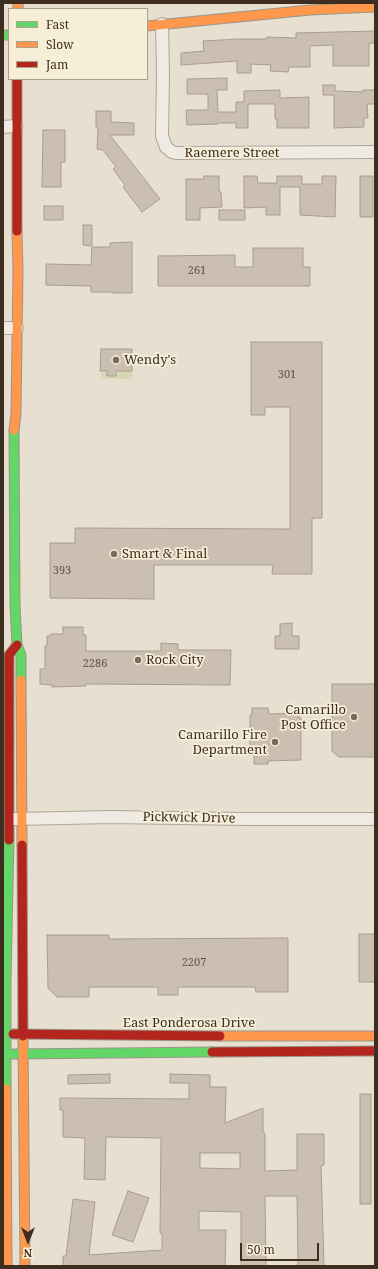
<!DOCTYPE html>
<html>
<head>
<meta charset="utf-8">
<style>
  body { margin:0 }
  #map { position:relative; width:378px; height:1269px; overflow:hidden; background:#e7e0d1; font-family:"Noto Serif",serif }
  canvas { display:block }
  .frame { position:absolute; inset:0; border:4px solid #3d2e20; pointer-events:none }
  .legend { position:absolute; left:8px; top:8px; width:140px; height:72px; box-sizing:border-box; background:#f7eed8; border:1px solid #ada18e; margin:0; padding:5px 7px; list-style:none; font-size:12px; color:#3d2e20 }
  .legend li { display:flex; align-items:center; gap:8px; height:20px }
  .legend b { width:20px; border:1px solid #ada18e }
  .north { position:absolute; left:8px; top:1221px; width:40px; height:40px; -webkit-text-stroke:3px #f7eed8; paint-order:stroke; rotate:180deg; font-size:11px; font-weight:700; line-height:16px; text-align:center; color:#3d2e20 }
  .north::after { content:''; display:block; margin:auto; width:14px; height:18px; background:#3d2e20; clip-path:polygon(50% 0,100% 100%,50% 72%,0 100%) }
  .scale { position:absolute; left:240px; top:1243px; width:79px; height:18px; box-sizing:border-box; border:2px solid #3d2e20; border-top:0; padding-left:5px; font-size:12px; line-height:14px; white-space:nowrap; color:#3d2e20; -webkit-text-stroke:3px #f7eed8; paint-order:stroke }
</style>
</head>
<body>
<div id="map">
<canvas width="378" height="1269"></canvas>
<div class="frame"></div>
<ul class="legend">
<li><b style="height:5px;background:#63d668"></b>Fast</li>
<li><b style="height:5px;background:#ff974d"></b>Slow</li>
<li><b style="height:5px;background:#b3261e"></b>Jam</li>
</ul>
<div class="north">N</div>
<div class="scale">50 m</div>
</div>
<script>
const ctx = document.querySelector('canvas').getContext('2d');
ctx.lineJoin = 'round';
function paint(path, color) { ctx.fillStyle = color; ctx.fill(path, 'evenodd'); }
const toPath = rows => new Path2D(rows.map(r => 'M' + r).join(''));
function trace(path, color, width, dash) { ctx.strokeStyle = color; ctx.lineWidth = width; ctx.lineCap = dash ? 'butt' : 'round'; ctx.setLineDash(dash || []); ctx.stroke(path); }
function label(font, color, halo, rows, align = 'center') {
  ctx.font = font + ' "Noto Serif",serif'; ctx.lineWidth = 3.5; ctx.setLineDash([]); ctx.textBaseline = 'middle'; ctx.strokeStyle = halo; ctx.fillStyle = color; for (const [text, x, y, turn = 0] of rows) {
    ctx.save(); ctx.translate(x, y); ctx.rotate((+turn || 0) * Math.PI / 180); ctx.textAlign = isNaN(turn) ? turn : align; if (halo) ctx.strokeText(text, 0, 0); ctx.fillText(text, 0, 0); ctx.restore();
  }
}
const green = toPath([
  [116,371,132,371,132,379,101,379,101,373,107,373,107,376,116,376]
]);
const building = toPath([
  [375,31,375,43,369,43,369,66,333,66,333,45,310,46,310,67,289,67,288,72,270,71,271,65,251,64,251,73,237,73,237,61,181,65,181,53,204,51,203,41,239,39,267,39,267,37,296,38,296,33,375,31],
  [227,78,227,90,217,90,218,112,236,112,236,102,244,102,244,91,280,90,280,98,309,97,309,128,277,128,277,119,275,119,275,104,248,104,248,128,236,128,236,123,218,123,218,124,187,125,186,110,208,110,208,94,187,94,187,79,227,78],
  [323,85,335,85,335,91,363,92,363,90,375,90,375,104,367,104,368,118,364,118,364,127,334,128,334,95,323,95,323,85],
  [96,111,111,111,111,122,134,123,134,135,110,135,160,199,142,212,123,187,125,185,113,169,116,167,103,150,97,149,98,127,96,127,96,111],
  [43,130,65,130,65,162,61,162,61,187,42,187,43,130],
  [204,176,219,176,219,192,221,192,222,207,200,208,200,220,186,220,186,179,204,179,204,176],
  [244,176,257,176,258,183,277,183,277,176,302,176,302,184,322,184,322,176,336,176,335,217,300,215,300,187,280,187,280,215,266,215,266,207,244,208,244,176],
  [360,176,373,176,373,217,360,217,360,176],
  [44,206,63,206,63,220,44,220,44,206],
  [219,210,245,210,245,220,219,220,219,210],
  [83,225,92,225,92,246,83,245,83,225],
  [132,242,132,293,112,293,112,292,91,292,91,286,46,285,46,264,91,265,92,247,110,247,110,243,132,242],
  [253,248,303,248,303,267,310,267,310,286,158,286,158,256,235,255,235,267,253,267,253,248],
  [251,342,322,342,322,518,312,518,312,574,272,574,273,565,154,565,154,599,50,598,50,543,75,543,75,528,290,529,290,407,265,407,265,415,251,415,251,342],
  [101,349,132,349,132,371,116,371,116,376,107,376,107,371,100,371,101,349],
  [292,623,292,636,299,636,299,649,275,649,275,636,280,636,280,624,292,623],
  [63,627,83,627,83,635,86,635,86,651,161,651,161,643,178,644,178,650,231,650,230,685,86,684,86,686,52,687,52,685,40,684,40,669,45,669,45,646,47,646,47,636,50,636,51,634,63,634,63,627],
  [332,684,375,684,375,757,339,757,332,751,332,684],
  [252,708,268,708,269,714,299,713,299,718,301,718,301,760,268,761,268,764,254,764,254,749,250,749,250,715,252,715,252,708],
  [359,934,375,934,375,982,359,982,359,934],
  [47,935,109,935,109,939,288,938,288,992,256,992,255,987,178,987,178,995,158,995,158,987,89,987,89,997,57,997,48,988,47,935],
  [110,1074,110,1083,68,1084,68,1075,110,1074],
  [170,1074,210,1075,210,1087,226,1087,225,1123,263,1108,263,1130,265,1135,265,1171,297,1170,297,1134,324,1134,324,1165,321,1166,324,1266,298,1266,297,1196,265,1196,266,1266,241,1266,241,1212,199,1211,199,1230,226,1230,225,1266,63,1266,63,1256,66,1256,73,1199,95,1202,89,1255,162,1250,162,1233,160,1233,161,1138,106,1137,105,1180,84,1179,85,1138,63,1137,63,1110,60,1110,60,1098,189,1099,189,1083,170,1083,170,1074],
  [200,1153,240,1153,240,1169,200,1168,200,1153],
  [360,1094,371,1094,371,1204,360,1204,360,1094],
  [128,1191,149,1198,133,1242,112,1235,128,1191]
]);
const street = toPath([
  [162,24,163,74,162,136,166,147,172,152,176,153,375,152],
  [3,127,16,126],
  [3,328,17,328],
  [14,819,112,817,246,819,375,819]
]);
const fast = toPath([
  [3,35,9,35],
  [14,430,15,605,17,645,21,655,21,680],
  [13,1054,212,1052],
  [6,1089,6,980,9,840]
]);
const slow = toPath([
  [18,3,18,9],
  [147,26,310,10,375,7],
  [14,430,16,413,18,270,17,231],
  [21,680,22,845],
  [23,1036,25,1266],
  [220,1036,375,1036],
  [6,1089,7,1266]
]);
const jam = toPath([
  [17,231,17,79],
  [9,840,9,655,17,645],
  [22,845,23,1036],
  [13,1034,220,1036],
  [212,1052,375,1051]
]);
const markers = [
  [116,360,4,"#786c5e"],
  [114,554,4,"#786c5e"],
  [138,660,4,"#786c5e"],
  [354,717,4,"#786c5e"],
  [275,742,4,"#786c5e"]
];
const numberNames = [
  ["261",197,271],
  ["301",287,375],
  ["393",62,571],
  ["2286",95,664],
  ["2207",194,963]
];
const streetNames = [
  ["Raemere Street",232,153],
  ["Pickwick Drive",189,818,1],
  ["East Ponderosa Drive",189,1023]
];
const poiNames = [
  ["Wendy's",124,360],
  ["Smart & Final",122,554],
  ["Rock City",146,660],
  ["Camarillo",346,710,"right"],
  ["Post Office",346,725,"right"],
  ["Camarillo Fire",267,735,"right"],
  ["Department",267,750,"right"]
];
paint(green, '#d6d7b3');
paint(building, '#cbbfb2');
trace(building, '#a89c90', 1);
trace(street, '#ada599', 14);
trace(fast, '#9c958a', 11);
trace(slow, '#9c958a', 11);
trace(jam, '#9c958a', 11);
trace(street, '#efebe3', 12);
trace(fast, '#63d668', 9);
trace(slow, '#ff974d', 9);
trace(jam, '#b3261e', 9);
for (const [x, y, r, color] of markers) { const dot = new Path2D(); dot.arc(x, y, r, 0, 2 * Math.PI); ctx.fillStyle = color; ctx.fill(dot); trace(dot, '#f7eed8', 1.5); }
label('11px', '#605244', null, numberNames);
label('13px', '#3d2e20', '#f7eed8', streetNames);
label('13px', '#3d2e20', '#f7eed8', poiNames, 'left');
</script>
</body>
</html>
